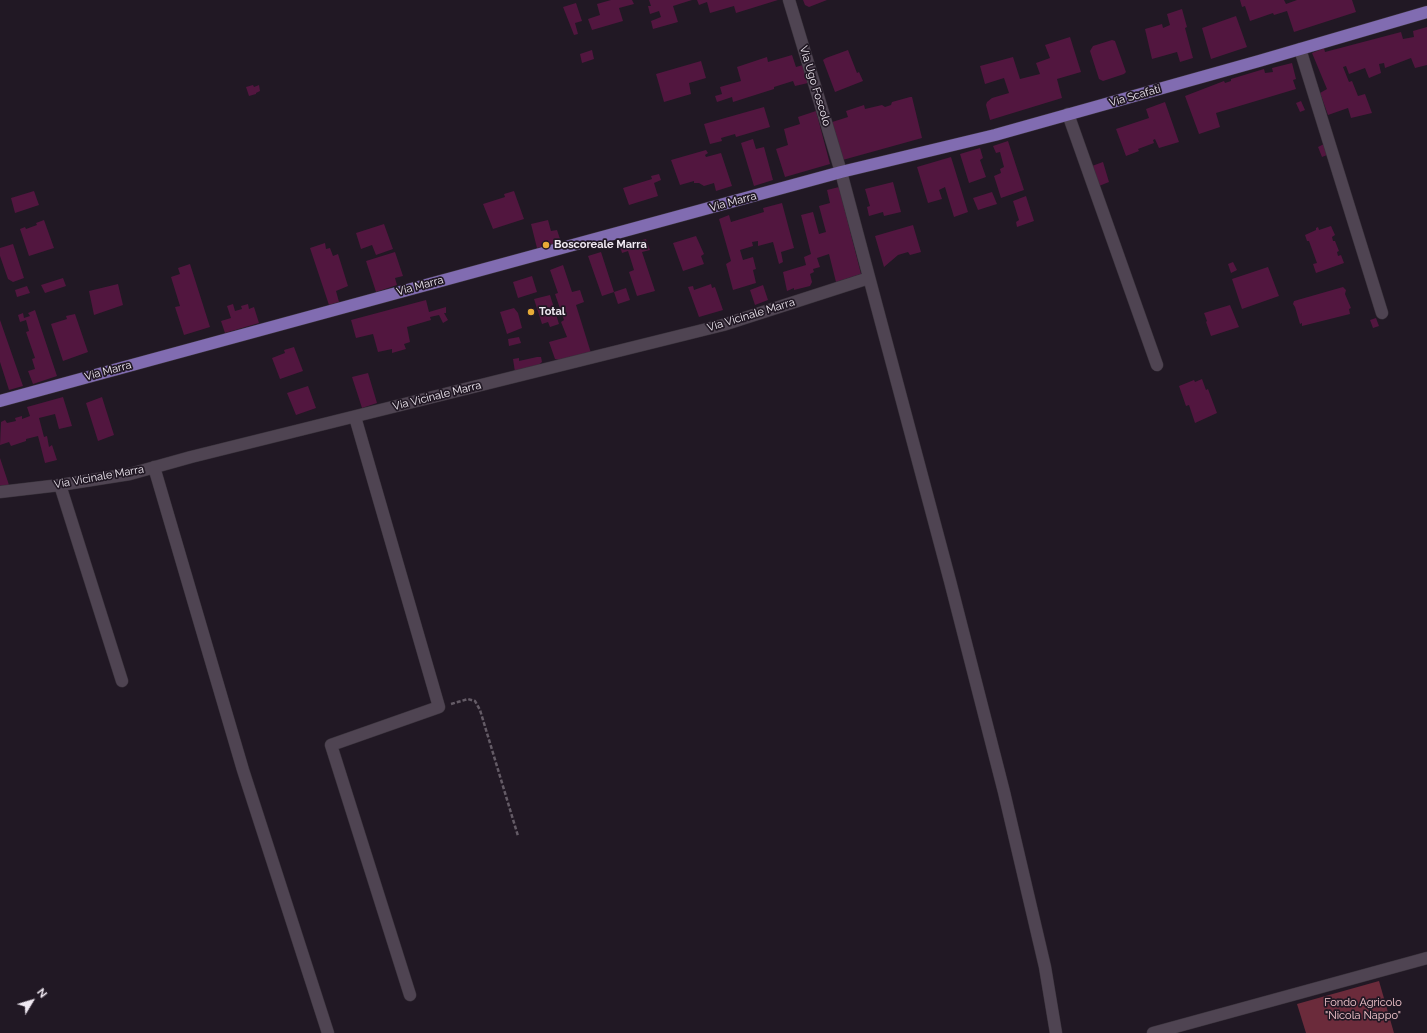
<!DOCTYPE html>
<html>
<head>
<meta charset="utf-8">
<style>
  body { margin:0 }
  #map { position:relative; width:1427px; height:1033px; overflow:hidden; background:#211824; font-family:Raleway,sans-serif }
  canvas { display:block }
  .north { position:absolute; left:12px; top:981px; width:40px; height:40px; -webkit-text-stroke:3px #211824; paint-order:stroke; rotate:52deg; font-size:11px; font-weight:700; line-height:16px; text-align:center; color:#f0e9f2 }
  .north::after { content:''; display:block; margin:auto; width:14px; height:18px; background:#f0e9f2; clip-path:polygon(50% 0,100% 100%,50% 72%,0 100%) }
</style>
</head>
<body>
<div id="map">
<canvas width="1427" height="1033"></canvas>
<div class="north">N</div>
</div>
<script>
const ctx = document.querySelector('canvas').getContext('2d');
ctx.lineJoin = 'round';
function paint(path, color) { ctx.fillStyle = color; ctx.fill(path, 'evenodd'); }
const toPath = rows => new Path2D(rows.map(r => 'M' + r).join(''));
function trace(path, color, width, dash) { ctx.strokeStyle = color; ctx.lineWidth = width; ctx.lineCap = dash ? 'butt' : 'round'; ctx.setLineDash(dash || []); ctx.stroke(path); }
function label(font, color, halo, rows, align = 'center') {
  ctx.font = font + ' Raleway,sans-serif'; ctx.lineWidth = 3.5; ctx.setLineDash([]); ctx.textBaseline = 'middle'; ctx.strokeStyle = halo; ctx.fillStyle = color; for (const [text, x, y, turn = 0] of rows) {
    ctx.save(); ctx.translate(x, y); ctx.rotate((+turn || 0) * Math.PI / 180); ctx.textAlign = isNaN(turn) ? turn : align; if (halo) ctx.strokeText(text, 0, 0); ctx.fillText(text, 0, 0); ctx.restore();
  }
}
const green = toPath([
  [1379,981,1394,1033,1306,1033,1297,1004]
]);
const building = toPath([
  [611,0,632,0,634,4,619,8,623,21,592,30,588,19,600,15,597,4],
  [649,0,692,0,673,6,678,22,653,29,651,21,661,17,659,11,650,14,648,6,651,6],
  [697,0,778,0,736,13,734,6,710,13,707,2,699,5],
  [803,0,827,0,809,7,805,5],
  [1240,0,1284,0,1286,4,1297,0,1352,0,1356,12,1294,32,1287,11,1274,15,1273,13,1250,21,1245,6,1242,7],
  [576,3,582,21,575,23,578,34,574,35,563,7],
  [1182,9,1187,27,1185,28,1193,58,1180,62,1177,52,1152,59,1145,29,1162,24,1163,28,1170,25,1167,14],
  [1236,16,1247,47,1211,59,1202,28],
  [1427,27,1427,65,1415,68,1411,58,1385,68,1384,63,1379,64,1381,73,1369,78,1365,68,1349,74,1346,66,1343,67,1349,82,1352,81,1358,96,1365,94,1372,113,1351,118,1348,108,1328,115,1320,93,1327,89,1312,53,1324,48,1325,52,1401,32,1403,39,1414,37,1413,31],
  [1070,37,1081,72,1057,79,1062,98,990,120,986,105,987,102,992,98,1009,93,1004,78,985,84,980,66,1013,57,1020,79,1040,74,1036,63,1050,58,1045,45],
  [1112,40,1115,41,1126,72,1124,74,1103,81,1099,79,1090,51,1093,46],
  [592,50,594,59,582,63,580,54],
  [848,50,857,73,859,72,863,81,835,92,823,60,826,58],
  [792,55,796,67,803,65,808,83,795,86,793,81,774,87,774,89,733,102,732,97,717,102,715,96,722,94,720,87,741,81,737,67,767,57,768,62],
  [701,61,706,78,689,83,691,94,664,102,656,74],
  [1292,63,1296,79,1293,80,1296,89,1216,113,1220,127,1199,134,1185,96,1224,81,1225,83,1231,81,1231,79,1264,69,1265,73,1273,72,1272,68],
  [253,85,254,87,259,85,260,91,256,93,256,94,249,96,246,87],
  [910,97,912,97,922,138,839,161,829,123,848,117,846,111,864,105,865,109,882,105,885,107,891,105,892,102],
  [1301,101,1305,110,1300,112,1296,103],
  [1165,102,1179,142,1159,148,1155,139,1153,140,1154,143,1138,149,1139,151,1126,156,1116,129,1149,118,1146,109],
  [764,107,770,127,736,137,735,134,721,138,722,141,710,144,704,124],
  [816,111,830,164,785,177,776,149,788,145,784,129,800,124,798,117],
  [753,139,756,149,764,147,773,180,754,186,741,143],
  [1008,141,1024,190,1001,198,994,176,1001,173,1000,169,1004,167,1000,152,996,153,993,146],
  [1324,144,1327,155,1322,157,1318,147],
  [980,148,983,158,980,160,986,177,969,183,960,154],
  [706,150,708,153,705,155,706,157,721,153,732,186,716,191,714,183,704,186,699,183,694,183,694,181,680,185,671,160],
  [951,157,968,212,954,217,945,187,939,190,942,199,928,203,917,167],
  [1103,162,1109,182,1099,186,1092,166],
  [659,174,661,180,654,183,658,196,629,205,623,188,652,179,651,176],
  [893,182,901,212,884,216,883,212,869,216,867,207,870,206,865,189],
  [839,187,861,274,836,282,829,254,817,258,820,267,813,269,814,272,810,274,812,282,810,286,794,290,794,288,787,291,783,272,806,265,804,257,811,254,801,215,813,212,819,234,826,232,819,206,830,203,827,190],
  [34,191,39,205,15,213,11,198],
  [514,191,524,219,493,229,483,204,505,197,504,194],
  [992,192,997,204,978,210,973,198],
  [1026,196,1034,221,1017,227,1016,222,1019,220,1013,201],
  [782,203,794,248,781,252,783,262,779,264,773,242,758,246,758,241,752,242,753,246,740,250,743,260,753,257,756,269,753,270,756,283,733,290,726,264,731,261,719,219,729,215,731,222,764,212,763,208],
  [44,220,54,248,29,256,20,229,25,227,26,229,37,225,36,223],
  [548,220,551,231,557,230,561,242,537,248,531,224],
  [384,224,393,249,376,255,372,245,361,249,356,233],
  [913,225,921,252,910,255,908,252,898,255,884,267,875,236],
  [1331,226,1335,235,1332,237,1333,241,1335,241,1339,251,1337,252,1338,256,1341,255,1344,263,1316,273,1313,264,1317,263,1309,241,1307,241,1305,235,1316,230,1316,228,1318,227,1319,230],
  [696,236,704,254,701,256,704,264,683,271,673,243],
  [646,239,650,250,642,252,655,291,637,296,629,272,634,270,628,251,622,253,620,246],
  [325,243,326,249,330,248,333,256,338,254,348,286,336,291,339,302,329,305,310,248],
  [13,244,24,278,13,282,8,279,0,256,0,248],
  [395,252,403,276,395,278,397,285,376,292,366,261],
  [601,252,614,292,602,296,588,256],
  [1233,262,1237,270,1231,273,1228,264],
  [190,264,210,327,184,335,175,307,180,306,171,277,180,274,178,268],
  [563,265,572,292,580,290,584,302,576,305,591,353,564,361,555,359,549,342,567,337,561,322,564,320,555,294,558,293,550,270],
  [1268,267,1279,296,1242,309,1232,279],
  [532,276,537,292,518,298,513,282],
  [63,278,66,286,45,293,41,285],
  [118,284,123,305,94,315,89,291],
  [711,284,712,288,715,287,723,310,699,317,688,287,693,286,694,290],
  [763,285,768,300,755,305,750,290],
  [27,286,30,293,17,297,15,290],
  [1343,287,1346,290,1345,294,1351,308,1349,309,1350,314,1302,326,1302,323,1300,324,1295,307,1293,304,1294,301],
  [626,288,630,300,618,304,614,292],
  [550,295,559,324,550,327,548,322,542,324,534,299],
  [426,300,429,312,446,307,446,313,444,313,448,320,443,323,439,315,430,317,431,320,407,327,410,342,404,344,406,349,392,353,392,349,378,352,373,334,356,338,351,320],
  [233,304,235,311,242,309,241,306,248,304,249,309,254,307,259,323,225,333,221,321,231,318,227,306],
  [1230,305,1239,327,1211,336,1206,322,1207,321,1204,313],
  [514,308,518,313,522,328,507,334,500,312],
  [35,310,57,376,33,384,28,371,35,369,32,359,35,358,26,332,29,331,26,320,20,322,18,315,23,313,24,318,30,316,28,313],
  [75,314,88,352,63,361,51,324,67,319,66,316],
  [1376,318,1379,326,1373,328,1370,320],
  [0,320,23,386,9,390,0,362],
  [519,337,521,343,509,346,508,339],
  [294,347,303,371,280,379,272,358,285,353,284,350],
  [537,357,541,357,542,362,536,367,515,372,513,359,519,358,519,361],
  [368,373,377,403,362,408,352,377],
  [1202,379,1206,390,1208,389,1217,413,1195,423,1189,405,1186,406,1179,386,1194,380,1195,382],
  [308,386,316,408,296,415,287,393],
  [63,397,72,426,59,429,55,414,39,418,44,437,47,436,49,447,52,445,57,460,45,463,38,436,26,439,26,441,11,446,9,442,0,445,1,422,5,420,7,423,16,421,15,418,22,416,22,419,30,416,27,407],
  [102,397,114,435,98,441,86,403],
  [0,458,9,485,0,486]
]);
const path = toPath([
  [451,704,468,699,475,701,480,710,518,836]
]);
const minor = toPath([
  [789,0,841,172,950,581,1004,792,1045,967,1056,1033],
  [1300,49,1382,313],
  [1068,114,1157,365],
  [355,417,439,707,331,745,410,995],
  [154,467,243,770,328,1033],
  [60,485,122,681],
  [0,492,60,485,130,474,191,457,723,325,869,278],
  [1153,1033,1427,958]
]);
const major = toPath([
  [0,401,841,172,995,135,1259,61,1427,12]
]);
const markers = [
  [546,245,4,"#e8ab37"],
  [531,312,4,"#e8ab37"]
];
const streetNames = [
  ["Via Ugo Foscolo",815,86,73],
  ["Via Scafati",1135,96,-16],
  ["Via Marra",733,202,-15],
  ["Via Marra",420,286,-15],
  ["Via Vicinale Marra",751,315,-17],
  ["Via Marra",108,371,-15],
  ["Via Vicinale Marra",437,396,-14],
  ["Via Vicinale Marra",99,477,-10]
];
const poiNames = [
  ["Boscoreale Marra",554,245],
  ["Total",539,312]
];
const parkNames = [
  ["Fondo Agricolo",1363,1003],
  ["\"Nicola Nappo\"",1363,1016]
];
paint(green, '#6b2b3b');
paint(building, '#52163f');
trace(minor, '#39323b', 13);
trace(major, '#39323b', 13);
trace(path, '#645b66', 2.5, [4, 2]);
trace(minor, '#4f4452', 12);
trace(major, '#816cb1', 12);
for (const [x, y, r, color] of markers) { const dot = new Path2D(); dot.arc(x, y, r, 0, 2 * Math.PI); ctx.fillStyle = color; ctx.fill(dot); trace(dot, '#211824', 1.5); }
label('11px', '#f0e9f2', '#211824', streetNames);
label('bold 11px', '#f0e9f2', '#211824', poiNames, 'left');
label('11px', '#f6c9d0', '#211824', parkNames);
</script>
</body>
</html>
